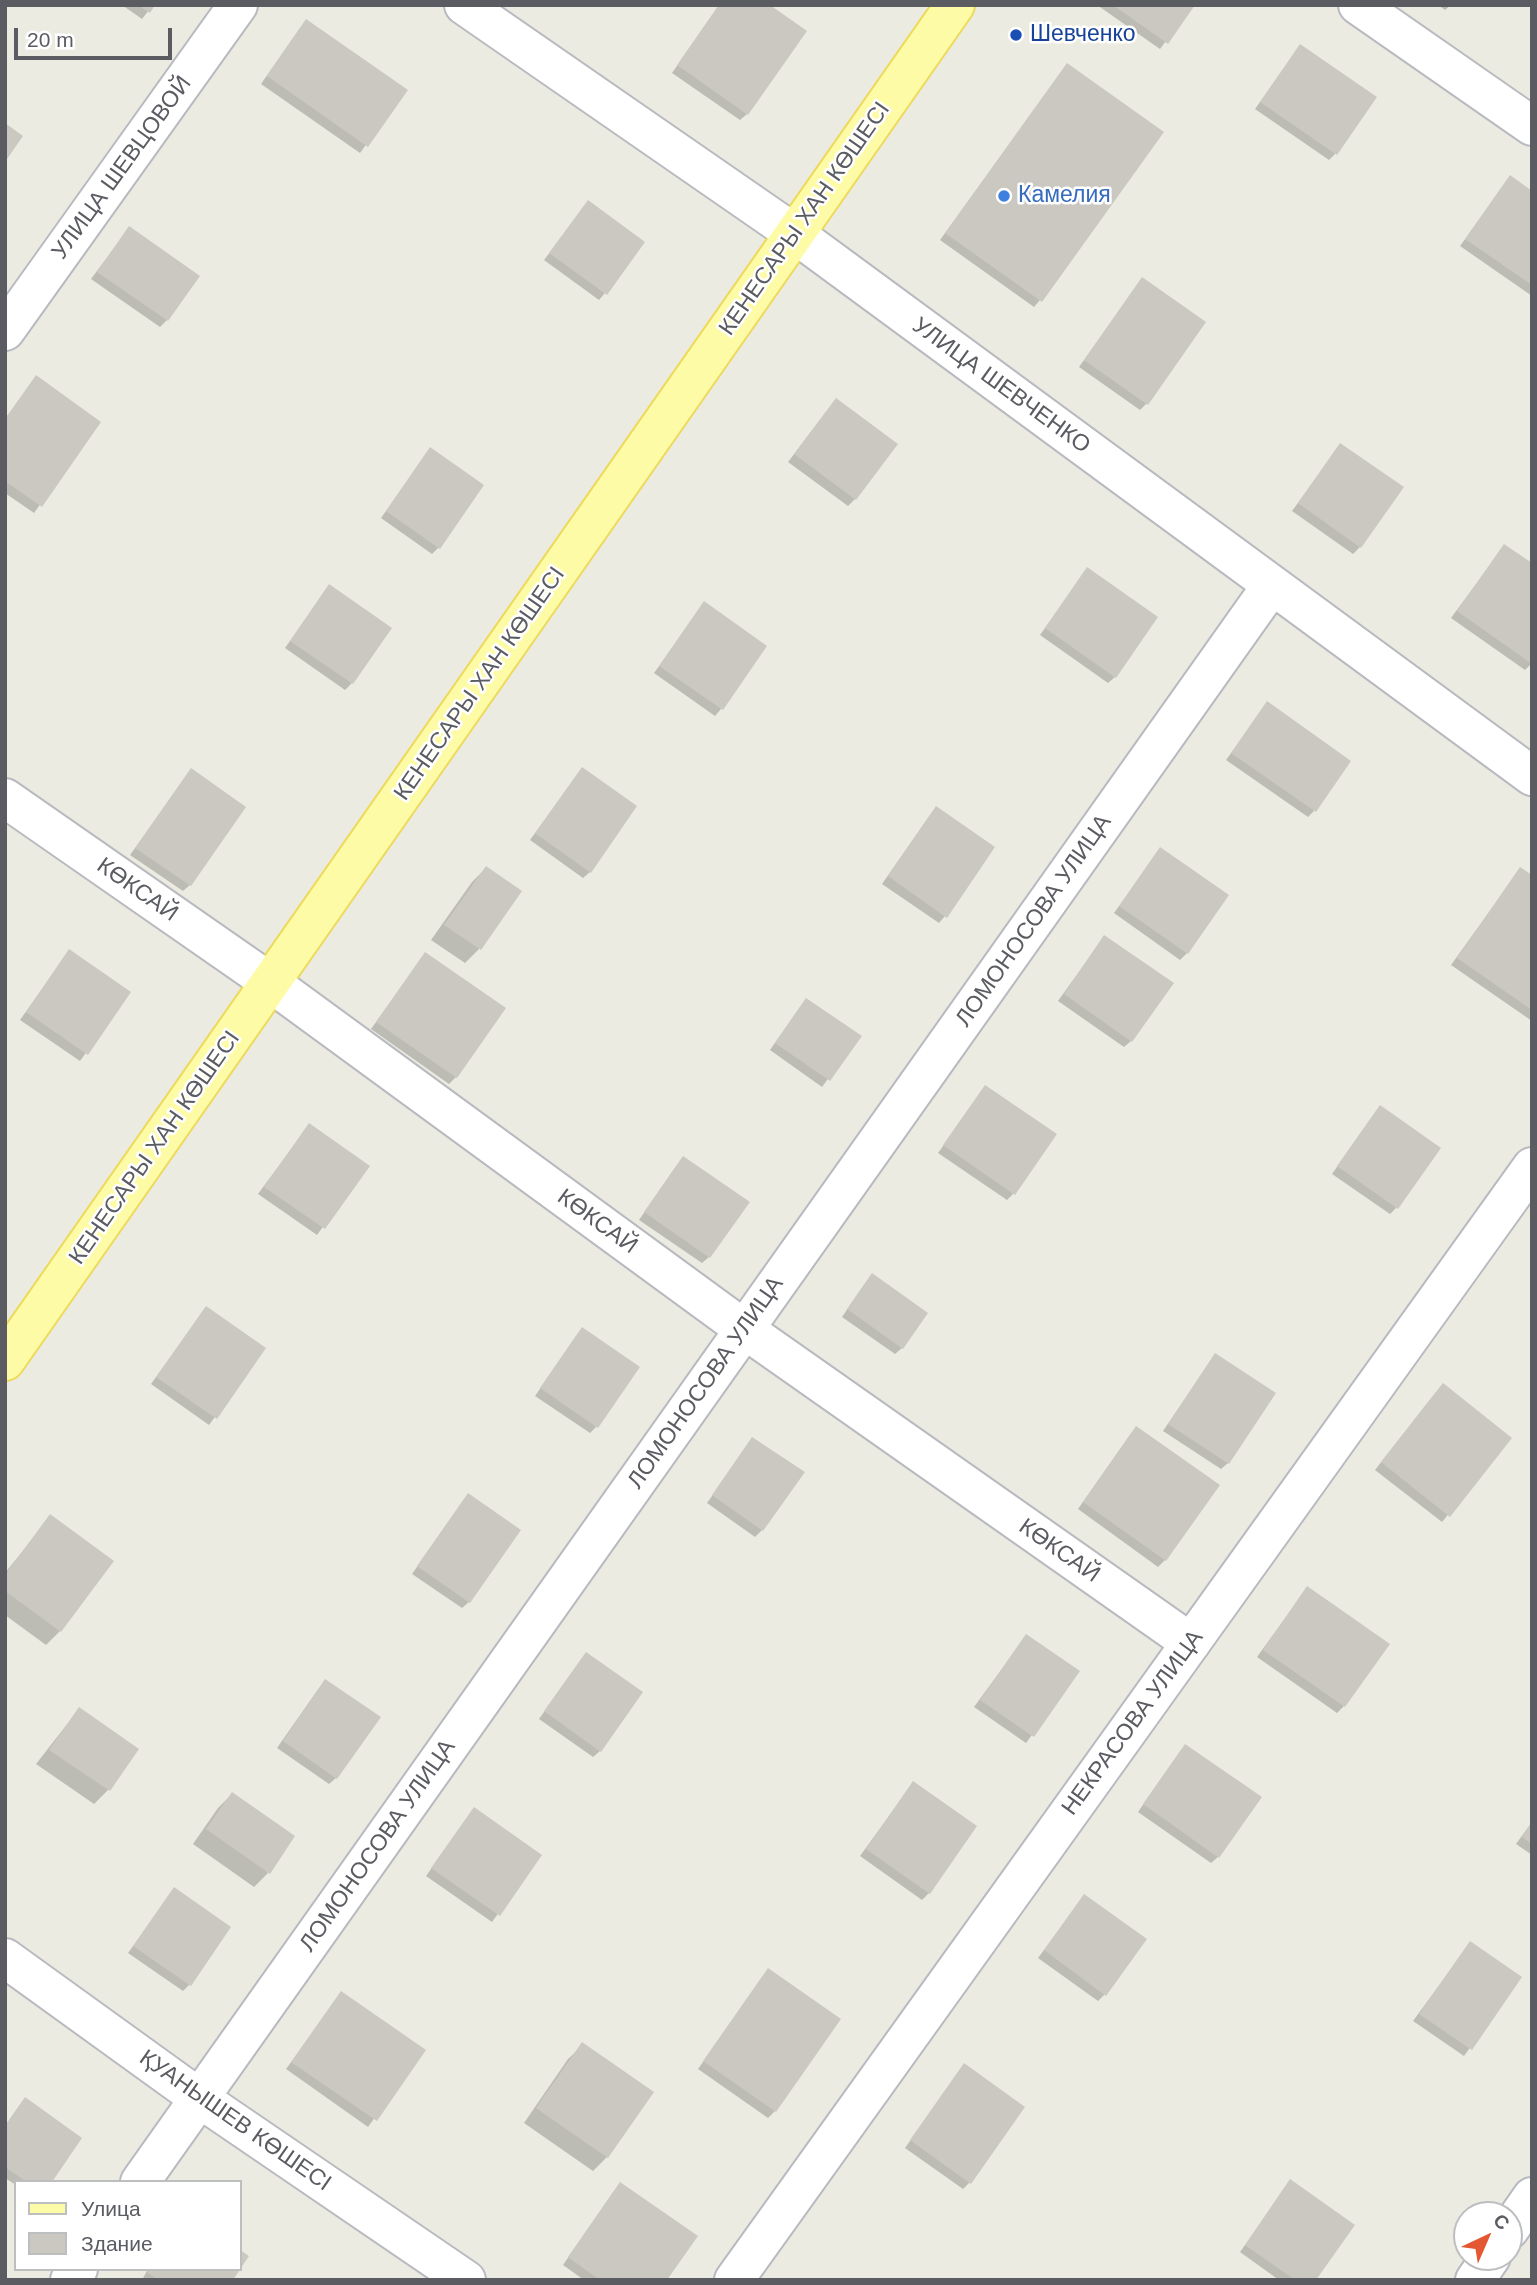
<!DOCTYPE html>
<html>
<head>
<meta charset="utf-8">
<style>
  body { margin:0 }
  #map { position:relative; width:1537px; height:2285px; overflow:hidden; background:#ecebe1; font-family:Helvetica,sans-serif }
  canvas { display:block }
  .frame { position:absolute; inset:0; border:7px solid #5a5c62; pointer-events:none }
  .legend { position:absolute; left:14px; top:2180px; width:228px; height:91px; box-sizing:border-box; background:#fff; border:2px solid #bdbec0; margin:0; padding:9px 12px; list-style:none; font-size:21px; color:#5a5c62 }
  .legend li { display:flex; align-items:center; gap:14px; height:35px }
  .legend b { width:35px; border:2px solid #bdbec0 }
  .north { position:absolute; left:1453px; top:2201px; width:70px; height:70px; box-sizing:border-box; background:#fff; border:2px solid #bdbec0; border-radius:50%; rotate:44deg; font-size:19px; font-weight:700; line-height:28px; text-align:center; color:#5a5c62 }
  .north::after { content:''; display:block; margin:auto; width:24px; height:32px; background:#e45730; clip-path:polygon(50% 0,100% 100%,50% 72%,0 100%) }
  .scale { position:absolute; left:14px; top:28px; width:158px; height:32px; box-sizing:border-box; border:4px solid #5a5c62; border-top:0; padding-left:9px; font-size:21px; line-height:24px; white-space:nowrap; color:#5a5c62; -webkit-text-stroke:5px #fff; paint-order:stroke }
</style>
</head>
<body>
<div id="map">
<canvas width="1537" height="2285"></canvas>
<div class="frame"></div>
<ul class="legend">
<li><b style="height:9px;background:#fdfba6"></b>Улица</li>
<li><b style="height:19px;background:#cac8c1"></b>Здание</li>
</ul>
<div class="north">С</div>
<div class="scale">20 m</div>
</div>
<script>
const ctx = document.querySelector('canvas').getContext('2d');
ctx.lineJoin = 'round';
function paint(path, color) { ctx.fillStyle = color; ctx.fill(path, 'evenodd'); }
const toPath = rows => new Path2D(rows.map(r => 'M' + r).join(''));
function trace(path, color, width, dash) { ctx.strokeStyle = color; ctx.lineWidth = width; ctx.lineCap = dash ? 'butt' : 'round'; ctx.setLineDash(dash || []); ctx.stroke(path); }
function label(font, color, halo, rows, align = 'center') {
  ctx.font = font + ' Helvetica,sans-serif'; ctx.lineWidth = 5; ctx.setLineDash([]); ctx.textBaseline = 'middle'; ctx.strokeStyle = halo; ctx.fillStyle = color; for (const [text, x, y, turn = 0] of rows) {
    ctx.save(); ctx.translate(x, y); ctx.rotate((+turn || 0) * Math.PI / 180); ctx.textAlign = isNaN(turn) ? turn : align; if (halo) ctx.strokeText(text, 0, 0); ctx.fillText(text, 0, 0); ctx.restore();
  }
}
const shadow = toPath([
  [122,5,153,5,142,19],
  [719,5,767,5,747,114,740,120,672,73],
  [1097,5,1193,5,1160,49],
  [1438,5,1451,5,1445,10],
  [300,28,406,90,360,153,261,84],
  [1300,46,1335,154,1329,160,1255,109],
  [1067,65,1040,300,1034,307,940,240],
  [1510,178,1532,193,1532,296,1460,246],
  [588,203,605,293,599,300,544,260],
  [129,228,167,320,160,327,91,279],
  [1142,279,1147,403,1140,410,1079,367],
  [36,377,99,422,34,513,5,493,5,419],
  [830,407,855,499,848,506,788,462],
  [1340,445,1360,547,1353,554,1292,511],
  [430,449,439,547,432,554,381,518],
  [1504,546,1532,663,1525,670,1451,618],
  [1087,569,1115,677,1108,683,1040,635],
  [329,586,352,683,345,690,285,648],
  [704,604,721,709,715,716,654,673],
  [1267,704,1314,811,1308,817,1226,760],
  [582,769,590,872,583,878,530,840],
  [191,771,190,885,183,891,130,855],
  [930,815,945,916,939,923,882,884],
  [1161,849,1187,953,1180,960,1114,913],
  [486,868,519,891,479,949,465,963,431,940,472,882],
  [1520,869,1532,878,1532,1021,1451,965],
  [1104,937,1131,1041,1124,1047,1058,1001],
  [69,951,129,993,80,1061,20,1020],
  [425,954,456,1077,449,1084,371,1029],
  [800,1007,859,1036,822,1087,770,1050],
  [986,1087,1013,1194,1007,1200,938,1153],
  [1374,1114,1396,1208,1390,1214,1332,1174],
  [309,1125,367,1166,317,1235,258,1194],
  [677,1165,709,1257,702,1263,639,1220],
  [866,1282,902,1348,895,1354,842,1317],
  [206,1308,264,1349,209,1425,151,1384],
  [576,1336,596,1427,590,1433,535,1396],
  [1215,1355,1228,1463,1221,1469,1163,1431],
  [1436,1392,1510,1438,1442,1522,1375,1470],
  [1130,1435,1165,1560,1158,1567,1078,1509],
  [753,1439,762,1530,755,1537,707,1503],
  [468,1495,469,1602,462,1608,412,1574],
  [51,1516,60,1631,46,1645,5,1615,5,1573],
  [1307,1588,1344,1706,1337,1713,1257,1657],
  [1026,1636,1078,1672,1026,1743,974,1707],
  [586,1654,600,1751,593,1757,539,1719],
  [319,1688,336,1778,329,1784,277,1748],
  [79,1709,136,1749,108,1790,94,1804,36,1764],
  [1179,1753,1218,1857,1211,1863,1138,1812],
  [913,1783,929,1893,922,1900,860,1856],
  [232,1794,268,1873,254,1887,193,1844,218,1808],
  [474,1809,540,1855,492,1922,426,1876],
  [1532,1822,1532,1855,1516,1844],
  [174,1890,189,1985,183,1991,128,1953],
  [1084,1896,1105,1994,1098,2001,1038,1958],
  [1470,1943,1520,1978,1464,2056,1413,2021],
  [768,1970,775,2111,768,2118,698,2069],
  [342,1993,423,2050,368,2127,286,2069],
  [583,2045,607,2157,593,2171,524,2123,568,2059],
  [964,2066,970,2182,963,2189,905,2148],
  [19,2106,50,2182,16,2182,16,2185,5,2178,5,2126],
  [1290,2182,1314,2280,1279,2280,1240,2252],
  [614,2191,665,2280,584,2280,563,2265],
  [148,2269,238,2269,231,2280,142,2280]
]);
const building = toPath([
  [138,5,155,5,150,13],
  [719,5,770,5,807,31,748,115,677,65],
  [1113,5,1195,5,1168,44],
  [306,19,408,90,368,147,267,76],
  [1300,44,1377,97,1337,155,1260,102],
  [1067,63,1164,132,1042,302,945,233],
  [5,123,23,136,5,162],
  [1510,175,1532,191,1532,285,1465,239],
  [588,200,645,242,607,295,549,253],
  [129,226,200,276,168,321,97,272],
  [1142,277,1206,322,1148,405,1084,360],
  [36,375,101,422,42,507,5,481,5,419],
  [836,398,898,444,856,500,794,454],
  [1340,443,1404,487,1361,548,1298,503],
  [430,447,484,485,440,549,386,511],
  [1504,544,1532,563,1532,664,1457,611],
  [1087,567,1158,617,1116,678,1045,628],
  [329,584,392,628,353,684,290,641],
  [704,601,767,646,723,710,659,666],
  [1267,701,1351,761,1316,812,1231,753],
  [582,767,637,806,591,873,535,833],
  [191,768,246,807,191,886,135,848],
  [936,806,995,847,947,918,888,876],
  [1160,847,1229,895,1188,954,1119,906],
  [486,866,522,891,481,950,444,925],
  [1520,867,1532,875,1532,1010,1457,958],
  [1104,935,1174,983,1132,1042,1064,994],
  [69,949,131,992,88,1055,26,1012],
  [425,952,506,1008,457,1078,376,1022],
  [806,998,862,1036,830,1081,775,1043],
  [985,1085,1057,1134,1015,1195,943,1145],
  [1380,1105,1441,1148,1398,1209,1337,1166],
  [309,1123,370,1166,325,1229,264,1187],
  [683,1156,750,1202,710,1258,644,1212],
  [872,1273,928,1313,903,1349,847,1309],
  [206,1306,266,1348,217,1419,156,1377],
  [582,1327,640,1367,598,1428,540,1388],
  [1215,1353,1276,1393,1229,1464,1168,1424],
  [1443,1383,1512,1438,1450,1517,1381,1462],
  [1136,1426,1220,1485,1166,1561,1083,1502],
  [752,1437,805,1472,763,1531,712,1495],
  [468,1493,521,1530,470,1603,417,1566],
  [50,1514,114,1561,61,1632,5,1591,5,1575],
  [1307,1586,1390,1644,1345,1707,1263,1650],
  [1026,1634,1080,1671,1034,1737,980,1700],
  [586,1652,643,1692,601,1752,544,1711],
  [325,1679,381,1717,337,1779,283,1741],
  [79,1707,139,1749,110,1791,49,1750],
  [1185,1744,1262,1797,1219,1858,1143,1804],
  [913,1781,977,1826,930,1894,866,1849],
  [232,1792,295,1836,270,1874,206,1829],
  [474,1807,542,1855,500,1916,431,1868],
  [1532,1822,1532,1844,1522,1837],
  [174,1887,231,1927,191,1986,133,1946],
  [1084,1894,1147,1939,1106,1996,1044,1950],
  [1470,1941,1522,1977,1472,2050,1419,2014],
  [768,1968,841,2019,776,2112,703,2061],
  [341,1991,426,2050,377,2121,291,2062],
  [582,2042,654,2092,608,2158,536,2108],
  [964,2063,1025,2107,971,2184,910,2140],
  [25,2097,82,2138,52,2182,27,2182,5,2167,5,2126],
  [1290,2179,1355,2225,1316,2280,1295,2280,1245,2245],
  [620,2182,698,2236,667,2280,600,2280,568,2257],
  [240,2250,249,2256,233,2280,158,2280,147,2272,149,2269,240,2269]
]);
const minor = toPath([
  [464,5,795,234,1532,776],
  [1358,5,1532,126],
  [5,331,238,5],
  [5,798,271,983,744,1329,1191,1643],
  [5,1958,199,2098,466,2280],
  [140,2182,1272,585],
  [1509,2230,1532,2197],
  [70,2280,78,2269],
  [734,2280,1532,1167],
  [1475,2280,1491,2257]
]);
const major = toPath([
  [5,1361,955,5]
]);
const markers = [
  [1016,35,7,"#1a4fb4"],
  [1004,196,7,"#3f7fe0"]
];
const transitNames = [
  ["Шевченко",1030,35]
];
const streetNames = [
  ["УЛИЦА ШЕВЦОВОЙ",122,168,-54],
  ["КЕНЕСАРЫ ХАН КӨШЕСІ",805,219,-55],
  ["УЛИЦА ШЕВЧЕНКО",1001,386,36],
  ["КЕНЕСАРЫ ХАН КӨШЕСІ",480,684,-55],
  ["КӨКСАЙ",137,890,35],
  ["ЛОМОНОСОВА УЛИЦА",1034,921,-55],
  ["КЕНЕСАРЫ ХАН КӨШЕСІ",155,1148,-55],
  ["КӨКСАЙ",597,1222,36],
  ["ЛОМОНОСОВА УЛИЦА",706,1383,-55],
  ["КӨКСАЙ",1059,1551,35],
  ["НЕКРАСОВА УЛИЦА",1133,1723,-54],
  ["ЛОМОНОСОВА УЛИЦА",378,1846,-55],
  ["ҚУАНЫШЕВ КӨШЕСІ",235,2121,35]
];
const shopNames = [
  ["Камелия",1018,196]
];
paint(shadow, '#0003');
paint(building, '#cac8c1');
trace(minor, '#b9bac0', 42);
trace(major, '#edd95a', 42);
trace(minor, '#fff', 38);
trace(major, '#fdfba6', 38);
for (const [x, y, r, color] of markers) { const dot = new Path2D(); dot.arc(x, y, r, 0, 2 * Math.PI); ctx.fillStyle = color; ctx.fill(dot); trace(dot, '#fff', 2.5); }
label('23px', '#164399', '#fff', transitNames, 'left');
label('23px', '#5a5c62', '#fff', streetNames);
label('23px', '#366cbe', '#fff', shopNames, 'left');
</script>
</body>
</html>
